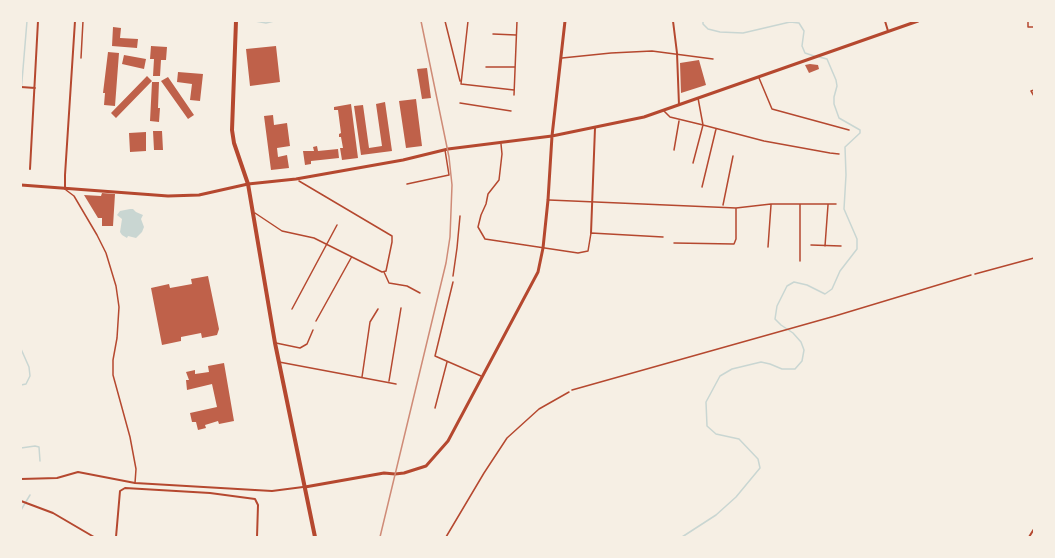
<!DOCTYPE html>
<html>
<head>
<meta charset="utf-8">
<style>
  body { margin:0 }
  #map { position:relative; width:1055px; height:558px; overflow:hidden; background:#f6efe4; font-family:"Times New Roman",serif }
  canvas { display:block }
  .frame { position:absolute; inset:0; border:22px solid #f6efe4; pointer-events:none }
</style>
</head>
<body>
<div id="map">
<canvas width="1055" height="558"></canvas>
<div class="frame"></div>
</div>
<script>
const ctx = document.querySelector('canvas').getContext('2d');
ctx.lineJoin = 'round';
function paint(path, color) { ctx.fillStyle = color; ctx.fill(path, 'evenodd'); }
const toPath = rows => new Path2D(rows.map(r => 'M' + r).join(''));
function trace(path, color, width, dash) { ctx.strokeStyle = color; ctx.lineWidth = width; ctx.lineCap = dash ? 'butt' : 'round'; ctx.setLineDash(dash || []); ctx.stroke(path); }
const water = toPath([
  [130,209,133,209,136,212,143,215,141,219,144,227,142,232,136,238,128,236,127,238,122,235,120,232,122,219,117,215,120,211]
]);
const stream = toPath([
  [255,21,266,23,274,21],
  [703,21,703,24,708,29,720,32,743,33,790,22,799,23,804,31,802,46,805,53,814,56],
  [21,93,27,21],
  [21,349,29,367,30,376,26,384,21,385],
  [21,448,35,446,39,447,40,461],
  [21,510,30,495],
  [682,537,716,515,736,497,760,468,758,459,739,439,716,434,707,426,706,402,720,376,732,369,761,362,770,364,782,369,795,369,802,361,804,350,801,342,793,333,781,325,775,319,777,306,787,286,794,282,807,285,825,294,832,289,840,271,857,249,857,239,844,209,846,175,845,147,860,133,860,130,839,118,834,104,834,97,837,86,836,80,827,59,819,57]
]);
const building = toPath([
  [113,27,121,28,120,38,138,39,137,48,112,46],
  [151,46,167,47,166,60,161,60,160,76,153,76,154,59,150,59],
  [276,46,280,82,250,86,246,49],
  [108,52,119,53,115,106,104,105,105,93,103,93],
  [124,55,146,59,144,69,122,64],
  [699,60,706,85,681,93,680,63],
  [810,64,818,65,819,69,809,73,805,65],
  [427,68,431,98,422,99,417,69],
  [178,72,203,74,200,101,190,100,192,84,177,82],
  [147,76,152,81,116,118,111,113],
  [168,77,194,115,188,119,161,81],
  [152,82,159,82,158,108,160,108,159,122,150,121],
  [416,99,422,146,406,148,399,101],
  [385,102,392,151,361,155,354,106,363,105,369,148,382,146,376,104],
  [351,104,358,158,342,160,340,148,343,148,341,137,339,137,339,134,341,133,338,110,334,110,334,107],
  [273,115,274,125,287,123,290,146,277,148,278,157,287,155,289,168,271,170,264,116],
  [153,131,162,131,163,150,154,150],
  [146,132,146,151,130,152,129,133],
  [317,146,318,151,338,149,339,158,311,161,311,164,305,165,303,151,314,151,313,147],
  [102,193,115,194,113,226,102,226,102,218,98,218,84,195,101,196],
  [208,276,219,329,217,335,202,338,201,333,181,337,181,341,162,345,151,288,169,284,170,288,192,284,191,279],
  [224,363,234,421,219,424,218,421,205,425,206,428,198,430,196,422,192,422,190,413,217,407,212,384,187,390,186,380,189,380,186,372,195,370,195,374,209,372,208,366]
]);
const path = toPath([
  [572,390,835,316,971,275]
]);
const service = toPath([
  [445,21,460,81],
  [468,21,461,84,514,90],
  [1028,21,1028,27,1034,27],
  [493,34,516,35],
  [81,58,83,21],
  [562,58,611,53,652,51,713,59],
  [486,67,515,67],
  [759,78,772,109,849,130],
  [1034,90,1031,91,1034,96],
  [514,95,517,21],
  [698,98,703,125,764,141,830,153,839,154],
  [460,103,511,111],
  [664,111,670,117,703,125,693,163],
  [501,144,502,154,499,180,488,194,486,204,481,215,478,227,485,239,578,253,588,251,591,233,663,237],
  [674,150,679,121],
  [407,184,449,175,445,150],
  [702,187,716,129],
  [66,190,74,196,97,235,106,253,116,286,119,307,117,338,113,360,113,375,130,437,136,469,135,483],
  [549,200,736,208,771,204,836,204],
  [723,205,733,156],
  [800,205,800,261],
  [255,213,282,231,314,238,382,272,386,271,392,242,392,236,299,181],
  [674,243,734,244,736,239,736,209],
  [811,245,841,246],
  [825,246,828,205],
  [768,247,771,205],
  [384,272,389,283,407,286,420,293],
  [975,274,1034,258],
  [453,276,457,248,460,216],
  [453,282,435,356,481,376],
  [292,309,337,225],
  [316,321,351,258],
  [276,343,300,348,307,344,313,330],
  [279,362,396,384],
  [362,377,370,322,378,309],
  [389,381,401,308],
  [435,408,447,362],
  [446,537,484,473,507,438,539,409,569,392]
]);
const minor = toPath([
  [673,21,677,53,679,105],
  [885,21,888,31],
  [21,87,35,88],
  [30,169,38,21],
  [65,189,65,175,75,21],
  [591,233,595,128],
  [21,479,57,478,78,472,135,483,272,491,303,487],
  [21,501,53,513,94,537],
  [116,537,120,491,125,488,210,493,255,499,258,505,257,537],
  [1029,537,1034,529]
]);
const tertiary = toPath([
  [21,185,168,196,199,195,248,184,296,179,403,160,448,149,552,136,644,117,918,21],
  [305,487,384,473,395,474,404,473,426,466,448,441,538,272,543,248,548,200,552,136,565,21]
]);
const secondary = toPath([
  [236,21,232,130,234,143,248,184,275,343,315,537]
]);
const rail = toPath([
  [380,537,446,263,450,237,452,185,449,157,421,21]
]);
paint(water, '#c9d6d2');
trace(stream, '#c9d6d2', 1.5);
paint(building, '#bf614a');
trace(path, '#b5482f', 1.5);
trace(service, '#b5482f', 1.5);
trace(minor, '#b5482f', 2);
trace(tertiary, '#b5482f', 3);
trace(secondary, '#b5482f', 4);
trace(rail, '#cf8b77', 1.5);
</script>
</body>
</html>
